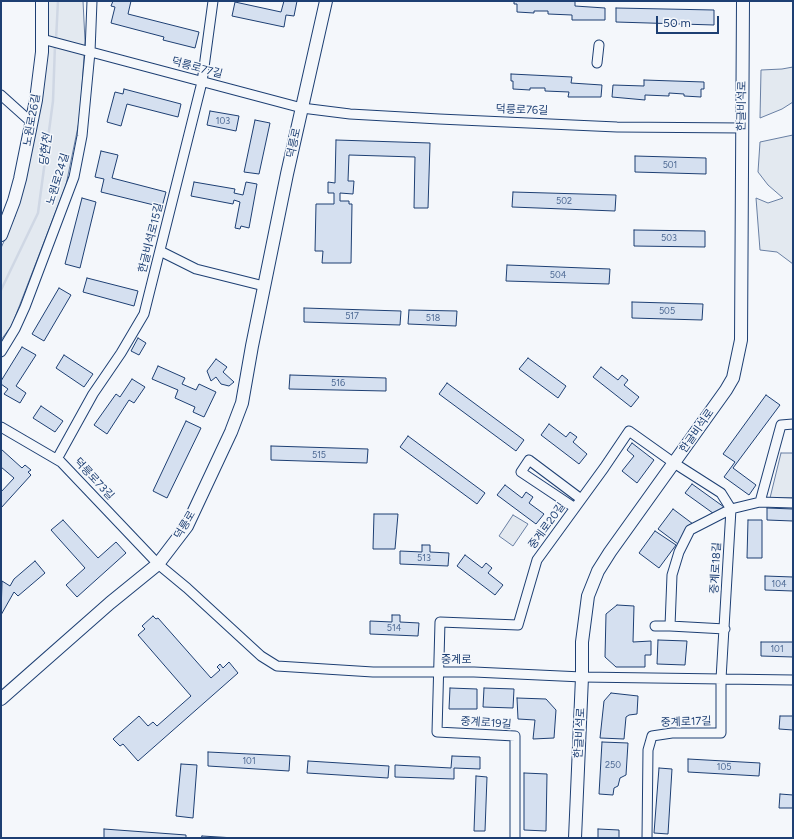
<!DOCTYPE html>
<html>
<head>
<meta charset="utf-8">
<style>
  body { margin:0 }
  #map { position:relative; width:794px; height:839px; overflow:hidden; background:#f4f7fb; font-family:Figtree,sans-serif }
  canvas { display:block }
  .frame { position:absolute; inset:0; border:2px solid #1d3f73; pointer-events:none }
  .scale { position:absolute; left:656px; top:16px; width:63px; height:18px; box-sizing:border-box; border:2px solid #1d3f73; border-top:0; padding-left:5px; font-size:12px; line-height:14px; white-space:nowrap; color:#1d3f73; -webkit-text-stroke:3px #f4f7fb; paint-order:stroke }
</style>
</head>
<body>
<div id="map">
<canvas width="794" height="839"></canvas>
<div class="frame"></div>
<div class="scale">50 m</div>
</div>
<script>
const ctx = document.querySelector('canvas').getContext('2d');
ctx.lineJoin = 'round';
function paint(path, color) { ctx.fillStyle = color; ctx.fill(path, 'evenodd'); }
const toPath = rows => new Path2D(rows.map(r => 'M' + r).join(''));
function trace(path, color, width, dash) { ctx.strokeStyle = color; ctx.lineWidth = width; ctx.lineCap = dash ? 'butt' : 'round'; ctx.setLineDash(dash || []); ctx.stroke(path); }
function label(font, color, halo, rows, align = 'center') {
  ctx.font = font + ' Figtree,"Noto Sans KR",sans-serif'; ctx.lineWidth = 3; ctx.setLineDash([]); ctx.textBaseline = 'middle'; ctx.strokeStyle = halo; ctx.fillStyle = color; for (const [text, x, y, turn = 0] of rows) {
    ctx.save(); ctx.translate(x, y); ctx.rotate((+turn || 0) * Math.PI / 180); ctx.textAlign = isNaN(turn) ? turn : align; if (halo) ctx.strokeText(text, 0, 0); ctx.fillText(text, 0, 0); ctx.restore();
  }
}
const green = toPath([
  [46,1,83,1,85,41,80,117,66,185,12,325,1,340,1,248,15,216,36,119,46,1],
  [793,67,793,102,782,109,760,118,761,70,782,69,793,67],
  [793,135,793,264,777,252,760,250,756,198,768,203,783,198,768,185,758,172,760,142,793,135],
  [781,453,793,453,793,498,770,498,781,453],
  [513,515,528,524,513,546,499,536,513,515]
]);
const stream = toPath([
  [56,40,58,1],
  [1,290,38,213,53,101,55,45]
]);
const building = toPath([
  [113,1,131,1,128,14,199,32,195,48,163,40,164,37,111,23,115,7,111,6,113,1],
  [284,1,297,1,294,16,286,15,284,27,232,16,235,2,281,12,284,1],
  [514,1,575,1,575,6,605,8,605,20,572,20,572,15,548,14,548,11,534,11,534,13,517,12,517,4,514,4,514,1],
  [616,8,714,10,714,25,616,22,616,8],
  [511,74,572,77,571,83,602,85,601,97,568,97,569,92,545,91,545,88,530,88,530,90,513,89,513,81,511,81,511,74],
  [644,80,704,82,704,89,701,89,701,97,684,96,684,94,669,93,669,96,645,95,645,100,612,97,613,85,644,86,644,80],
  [124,89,181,104,178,117,127,104,121,126,107,122,115,92,123,94,124,89],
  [210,111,239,116,236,131,207,125,210,111],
  [255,120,270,123,259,174,244,172,255,120],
  [336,140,430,143,428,208,414,208,415,157,349,155,348,181,354,181,353,194,340,193,340,201,349,201,349,204,352,204,351,263,322,263,323,251,315,251,316,204,334,204,334,193,328,193,328,182,335,183,336,140],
  [101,151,118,155,112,178,166,192,162,207,101,192,104,179,95,177,101,151],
  [635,156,706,158,706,174,635,172,635,156],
  [194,182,235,189,234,193,243,195,246,182,257,184,249,228,241,226,240,229,235,228,240,202,234,200,233,204,191,196,194,182],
  [513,192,616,195,615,211,512,207,513,192],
  [82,198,96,202,80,268,65,264,82,198],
  [634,230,705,231,705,247,634,246,634,230],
  [507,265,610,269,609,284,506,281,507,265],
  [87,278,138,291,134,306,83,292,87,278],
  [59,288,71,295,44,341,32,334,59,288],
  [632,302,703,304,702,320,632,318,632,302],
  [304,308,401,311,400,325,304,322,304,308],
  [409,310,457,311,456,326,408,324,409,310],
  [138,338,146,343,139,355,131,351,138,338],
  [22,347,36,355,16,386,26,393,20,403,4,394,8,389,1,384,1,381,22,347],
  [64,355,93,374,84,387,56,368,64,355],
  [528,358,566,386,558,398,519,369,528,358],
  [216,359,227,367,223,372,234,382,229,386,221,384,216,377,211,381,207,371,216,359],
  [158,366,185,378,182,384,196,390,199,384,216,392,204,417,193,412,195,407,175,398,178,390,152,379,158,366],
  [601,367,618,380,622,375,628,380,624,385,639,397,631,407,593,377,601,367],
  [290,375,386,378,386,391,289,389,290,375],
  [132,379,145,387,134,403,129,400,107,434,94,425,116,394,120,397,132,379],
  [447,383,524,440,516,451,439,394,447,383],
  [766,395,780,405,733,468,756,485,749,495,724,477,735,462,723,454,766,395],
  [41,406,63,421,55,432,33,418,41,406],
  [186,421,201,428,167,498,153,491,186,421],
  [549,424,566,437,570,432,577,437,573,442,587,454,579,464,541,435,549,424],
  [408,436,485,493,477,504,400,447,408,436],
  [632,443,654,460,637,483,622,471,634,456,627,450,632,443],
  [271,446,368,449,367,463,271,460,271,446],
  [1,449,22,468,25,465,31,470,28,472,31,475,1,508,1,492,14,478,1,467,1,449],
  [692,484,724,507,717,516,685,493,692,484],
  [505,485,522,498,526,492,533,497,529,503,544,514,536,524,497,495,505,485],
  [767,508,793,509,793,521,767,520,767,508],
  [673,509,693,524,678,544,658,529,673,509],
  [374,514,398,514,395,549,373,549,374,514],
  [63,520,98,558,116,542,126,553,77,597,66,585,85,568,51,530,63,520],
  [748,520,762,520,762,558,747,558,748,520],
  [655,531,676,545,659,568,639,553,655,531],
  [422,545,430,545,430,552,449,553,448,566,400,564,400,551,422,552,422,545],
  [465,555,482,568,486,563,492,568,488,573,503,585,495,595,457,566,465,555],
  [35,561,45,573,18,596,14,592,1,615,2,581,10,586,14,579,35,561],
  [765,576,793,577,793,591,765,590,765,576],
  [617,605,634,606,633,642,651,641,651,655,645,655,645,667,616,667,605,657,606,614,617,605],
  [392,615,400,615,400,622,419,623,418,636,370,634,370,621,392,622,392,615],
  [153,616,156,619,158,618,211,678,220,670,217,667,220,664,223,668,229,662,238,673,138,761,123,744,120,746,113,739,139,716,148,726,153,722,157,726,191,696,138,635,145,629,142,626,153,616],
  [658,640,687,641,685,665,657,664,658,640],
  [761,642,793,642,793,657,761,656,761,642],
  [450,688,477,689,477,709,449,709,450,688],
  [484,688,514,689,513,708,483,707,484,688],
  [611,693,638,696,637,714,629,715,626,717,624,739,600,738,604,701,611,693],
  [517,698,546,699,556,710,554,738,533,739,535,720,518,719,517,698],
  [780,716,793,716,793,730,779,729,780,716],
  [602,742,628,743,626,775,620,778,618,786,614,788,613,795,599,794,602,742],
  [208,752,290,756,289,771,208,766,208,752],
  [452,756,480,757,480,769,454,768,454,779,395,777,395,765,451,768,452,756],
  [688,759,760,763,759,776,688,772,688,759],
  [308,761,389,766,388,778,307,773,308,761],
  [181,764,197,765,193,818,176,816,181,764],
  [659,768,672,769,668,834,654,833,659,768],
  [524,773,547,774,546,831,524,830,524,773],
  [476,776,487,777,485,831,474,831,476,776],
  [780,794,793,795,793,808,779,808,780,794],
  [104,829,186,835,186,838,104,838,104,829],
  [598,829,619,830,619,838,598,838,598,829],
  [202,836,235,838,201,838,202,836]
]);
const minor = toPath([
  [42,39,302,108,350,114,439,119,617,127,742,128],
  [597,63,599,45],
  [1,95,31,122],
  [160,251,196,269,264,286],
  [1,352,15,329,25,307,74,177,82,136,90,52,92,1],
  [1,427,61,462,158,564,187,588,261,656,277,666,373,672,474,672,582,677,793,680],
  [57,459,93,394,121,353,144,314,202,82,213,1],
  [760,502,793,503],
  [575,508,521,472,529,460,581,499],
  [655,626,670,626],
  [725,629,670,626,672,575,679,552,690,530,731,509,760,502,781,425,793,424],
  [515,838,515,736,437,732,440,622,518,625,537,560,604,468,629,431,674,463,721,493,731,509,721,679,721,733,672,733,652,736,648,750,647,838]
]);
const major = toPath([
  [1,235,14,201,20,179,36,100,42,52,42,1],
  [1,699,110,603,158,564,187,526,231,432,242,403,252,346,287,174,326,1],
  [575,838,582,677,582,642,588,596,598,571,610,552,726,390,733,378,741,340,743,1]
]);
const numberNames = [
  ["103",223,121],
  ["501",670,165],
  ["502",564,201],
  ["503",669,238],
  ["504",558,275],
  ["505",667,311],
  ["517",352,316],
  ["518",433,318],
  ["516",338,383],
  ["515",319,455],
  ["513",424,558],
  ["104",779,584],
  ["514",394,628],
  ["101",777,649],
  ["101",249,761],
  ["250",613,765],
  ["105",724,767]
];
const streetNames = [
  ["덕릉로77길",197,68,15],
  ["한글비석로",742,106,-89],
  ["덕릉로76길",522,110,2],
  ["노원로26길",32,120,-80],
  ["덕릉로",294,143,-78],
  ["노원로24길",58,179,-73],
  ["한글비석로15길",151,238,-76],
  ["한글비석로",697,431,-55],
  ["덕릉로73길",94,479,47],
  ["덕릉로",185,525,-59],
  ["중계로20길",547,526,-54],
  ["중계로18길",716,568,-87],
  ["중계로",456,660],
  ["중계로17길",686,722,-2],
  ["중계로19길",486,723,4],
  ["한글비석로",580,733,-87]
];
const waterNames = [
  ["당현천",46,150,-83]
];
paint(green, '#e3e9f0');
trace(green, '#687fa3', 1);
trace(stream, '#cfd7e4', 2.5);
paint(building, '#d5e0f0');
trace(building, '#1d3f73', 1);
trace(minor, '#1d3f73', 11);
trace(major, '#1d3f73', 14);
trace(minor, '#f4f7fb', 9);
trace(major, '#f4f7fb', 12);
label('9px', '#4b6792', null, numberNames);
label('11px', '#1d3f73', '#f4f7fb', streetNames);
label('italic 12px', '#1d3f73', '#f4f7fb', waterNames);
</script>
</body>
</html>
